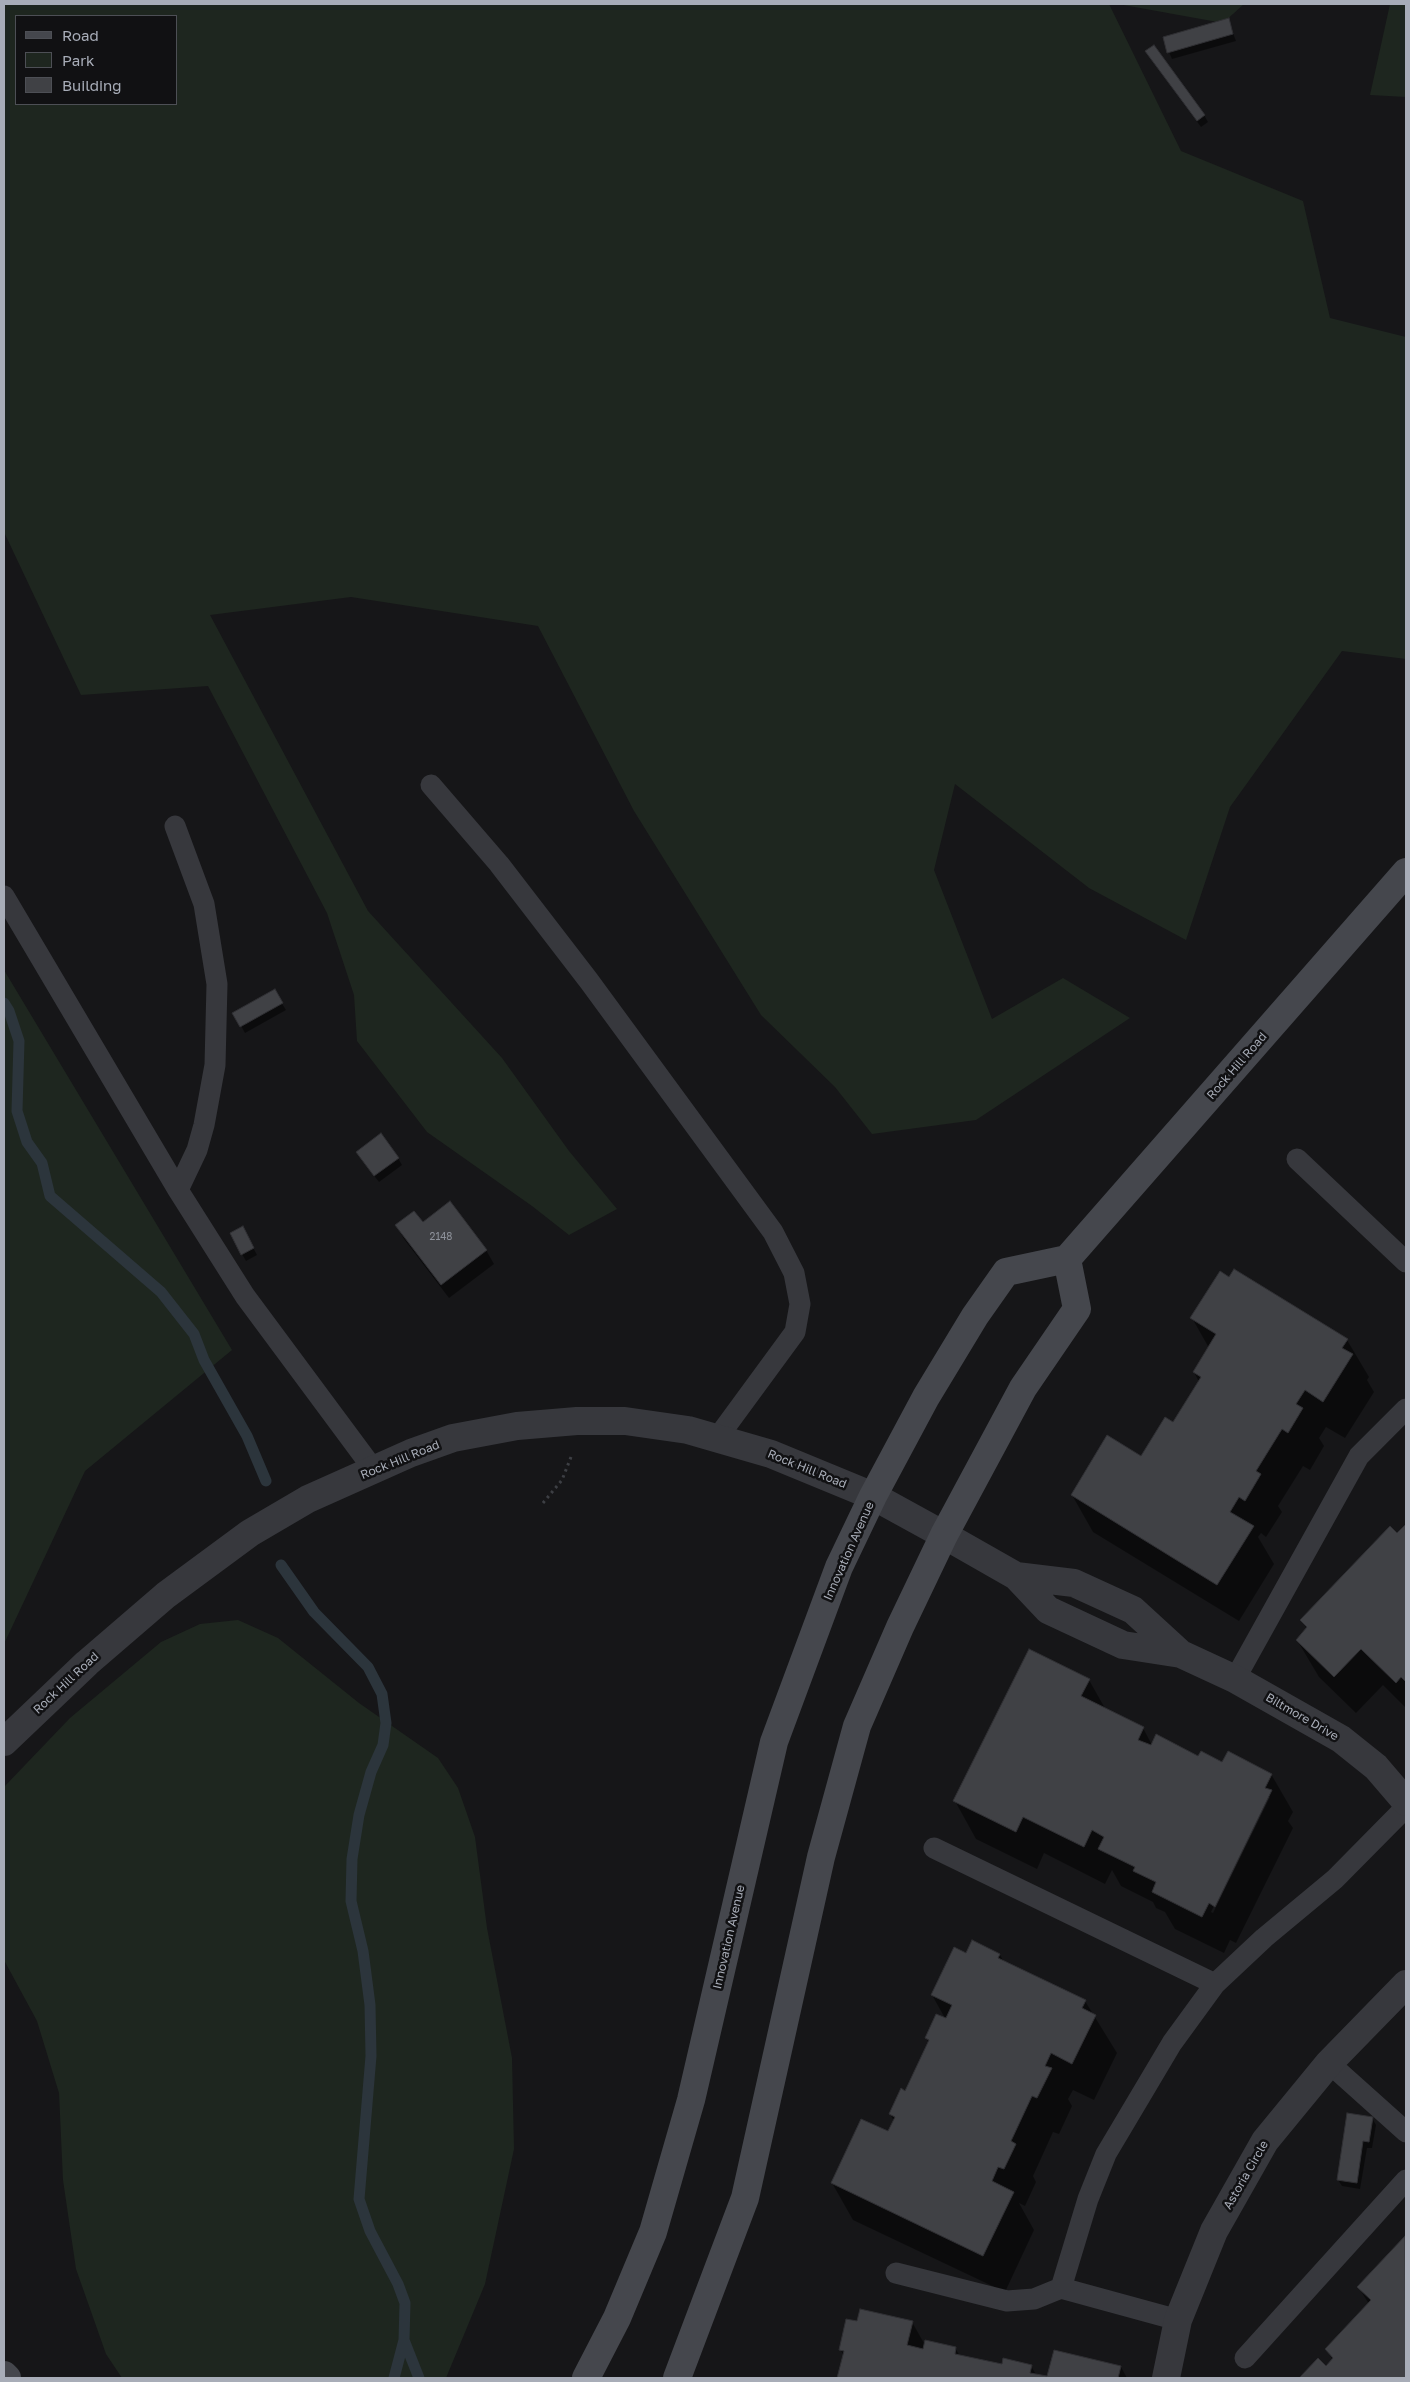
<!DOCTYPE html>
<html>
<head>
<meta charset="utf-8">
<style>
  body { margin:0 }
  #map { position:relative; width:1410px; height:2382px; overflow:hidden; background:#161618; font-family:"Golos Text",sans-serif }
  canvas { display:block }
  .frame { position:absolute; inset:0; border:5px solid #a8adb8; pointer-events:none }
  .legend { position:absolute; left:15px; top:15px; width:162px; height:90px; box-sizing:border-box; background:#111113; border:1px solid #4d4f55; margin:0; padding:6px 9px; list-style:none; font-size:15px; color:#a8adb8 }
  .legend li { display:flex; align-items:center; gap:10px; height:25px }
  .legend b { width:25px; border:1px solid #4d4f55 }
</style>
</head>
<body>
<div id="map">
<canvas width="1410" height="2382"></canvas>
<div class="frame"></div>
<ul class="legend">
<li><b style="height:6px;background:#45474d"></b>Road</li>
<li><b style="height:14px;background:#1e261f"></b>Park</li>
<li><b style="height:14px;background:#404145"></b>Building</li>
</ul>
</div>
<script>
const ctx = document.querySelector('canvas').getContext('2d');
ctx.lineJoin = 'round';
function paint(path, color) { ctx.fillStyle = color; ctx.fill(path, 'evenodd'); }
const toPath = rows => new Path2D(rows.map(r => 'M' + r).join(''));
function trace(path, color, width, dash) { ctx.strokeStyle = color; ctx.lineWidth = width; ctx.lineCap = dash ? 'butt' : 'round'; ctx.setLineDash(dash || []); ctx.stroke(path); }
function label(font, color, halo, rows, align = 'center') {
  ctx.font = font + ' "Golos Text",sans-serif'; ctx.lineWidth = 5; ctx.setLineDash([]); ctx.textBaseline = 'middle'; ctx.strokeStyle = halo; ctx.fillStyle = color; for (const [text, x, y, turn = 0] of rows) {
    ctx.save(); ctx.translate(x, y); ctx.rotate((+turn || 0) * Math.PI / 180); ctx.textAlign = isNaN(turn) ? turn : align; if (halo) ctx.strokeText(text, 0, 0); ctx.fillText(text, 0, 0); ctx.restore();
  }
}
const green = toPath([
  [4,4,1109,4,1181,151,1303,201,1330,318,1406,337,1406,659,1342,651,1230,807,1186,940,1089,888,955,784,934,870,992,1019,1063,978,1130,1018,976,1120,872,1134,835,1087,761,1015,634,811,538,626,351,597,210,615,368,911,502,1058,569,1151,617,1209,569,1235,532,1206,427,1132,357,1041,354,995,327,913,208,686,81,695,4,532],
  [16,16,176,16,176,104,16,104],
  [1118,4,1244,4,1223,23],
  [1390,4,1406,4,1406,97,1370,95],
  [4,970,232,1350,85,1471,4,1644],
  [238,1620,278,1638,359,1703,438,1758,458,1788,475,1837,487,1928,512,2058,514,2149,485,2284,446,2378,122,2378,106,2354,76,2269,63,2180,59,2093,37,2021,4,1960,4,1787,70,1718,161,1642,200,1624]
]);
const shadow = toPath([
  [1228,20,1236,41,1172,59,1169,52],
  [1150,58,1204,115,1208,122,1201,127],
  [274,991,286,1010,245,1033,234,1013],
  [398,1158,402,1165,379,1182,361,1159],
  [422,1224,486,1250,494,1264,449,1298,404,1239,396,1225],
  [243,1228,257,1255,246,1261,242,1254],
  [1235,1271,1347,1340,1369,1377,1367,1380,1374,1392,1345,1438,1326,1427,1319,1438,1324,1446,1310,1470,1303,1466,1278,1506,1282,1512,1266,1537,1261,1533,1258,1537,1274,1564,1239,1621,1093,1532,1072,1495,1142,1458,1174,1424,1199,1382,1194,1372,1209,1348,1192,1318,1230,1279],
  [1406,1526,1406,1708,1383,1685,1356,1713,1319,1677,1297,1640,1307,1629,1302,1620],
  [1089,1680,1106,1710,1143,1728,1152,1745,1271,1774,1293,1812,1288,1821,1293,1828,1236,1943,1230,1940,1224,1953,1175,1929,1165,1912,1156,1908,1153,1902,1121,1886,1112,1870,1105,1884,1044,1853,1037,1869,976,1839,955,1801],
  [1268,1797,1270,1797,1213,1913,1211,1912],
  [966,1955,1000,1955,1004,1962,1085,2001,1117,2053,1094,2100,1073,2090,1068,2099,1072,2106,1059,2134,1053,2132,1033,2176,1036,2182,1025,2206,1019,2203,1034,2230,1005,2292,853,2220,832,2183,888,2133,894,2121,890,2114,906,2092,929,2043,926,2038,946,2020,932,1995],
  [1372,2118,1376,2125,1372,2148,1367,2148,1360,2189,1342,2186,1338,2180],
  [1406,2238,1406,2378,1301,2378,1318,2360,1326,2367,1333,2360,1326,2349,1369,2304,1359,2288],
  [912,2322,925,2345,955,2348,960,2356,1003,2366,1031,2366,1037,2376,1048,2378,1121,2367,1127,2378,839,2378,844,2356,840,2349,858,2323]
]);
const stream = toPath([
  [4,1003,9,1011,19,1041,17,1111,27,1142,42,1163,50,1196,161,1292,194,1334,204,1360,247,1436,266,1481],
  [281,1565,314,1612,368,1667,382,1694,386,1723,383,1745,371,1772,359,1815,352,1859,351,1901,363,1951,370,2005,371,2056,359,2199,370,2231,398,2284,405,2303,404,2340,394,2378],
  [404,2340,419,2378]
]);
const building = toPath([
  [1229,18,1233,34,1167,53,1163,37,1229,18],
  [1154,45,1205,115,1197,121,1145,51,1154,45],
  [275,989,283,1003,240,1027,232,1013,275,989],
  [381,1133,399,1158,374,1176,356,1152,381,1133],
  [450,1201,487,1250,441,1285,395,1225,414,1211,423,1222,450,1201],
  [243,1226,254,1248,241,1255,230,1233,243,1226],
  [1234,1269,1348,1339,1342,1348,1353,1354,1323,1402,1305,1390,1296,1404,1303,1408,1288,1433,1282,1429,1256,1471,1261,1474,1245,1501,1239,1497,1230,1512,1254,1526,1217,1585,1071,1495,1107,1435,1141,1456,1165,1417,1173,1422,1201,1377,1193,1372,1216,1334,1190,1318,1220,1271,1229,1277,1234,1269],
  [1406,1524,1406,1682,1401,1677,1396,1683,1361,1649,1334,1677,1296,1640,1307,1627,1300,1620,1390,1526,1397,1533,1406,1524],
  [1029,1649,1090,1679,1081,1696,1144,1727,1138,1740,1151,1745,1156,1734,1198,1756,1201,1751,1222,1762,1228,1751,1272,1774,1265,1788,1272,1790,1215,1907,1209,1903,1202,1917,1152,1892,1156,1882,1133,1871,1135,1867,1098,1849,1104,1837,1092,1830,1084,1847,1023,1817,1016,1832,953,1801,1029,1649],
  [972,1940,1000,1954,998,1958,1086,2000,1082,2008,1096,2015,1072,2064,1051,2053,1045,2066,1052,2068,1037,2098,1032,2096,1011,2141,1016,2144,1004,2169,998,2167,992,2181,1014,2192,983,2256,831,2183,861,2119,888,2131,895,2117,889,2114,901,2088,905,2091,929,2040,925,2038,936,2014,946,2018,952,2005,931,1995,954,1947,966,1953,972,1940],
  [1347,2113,1373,2117,1369,2142,1363,2141,1357,2183,1337,2180,1347,2113],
  [1405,2236,1406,2378,1299,2378,1318,2358,1326,2366,1333,2358,1325,2349,1371,2300,1357,2287,1405,2236],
  [860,2309,913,2321,907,2345,923,2349,925,2340,956,2347,955,2354,1002,2364,1003,2358,1032,2365,1030,2373,1047,2376,1054,2350,1121,2366,1118,2378,837,2378,844,2351,839,2350,846,2319,857,2321,860,2309]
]);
const path = toPath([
  [543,1503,562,1480,571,1457]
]);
const lane = toPath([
  [431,785,499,864,589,981,773,1232,794,1273,800,1304,795,1332,718,1437],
  [175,826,204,904,217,984,215,1065,204,1125,197,1150,178,1190],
  [4,896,178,1190,245,1296,374,1470],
  [1297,1159,1406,1262],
  [1235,1679,1359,1456,1406,1409],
  [934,1848,1215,1984],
  [1329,2063,1406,2132],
  [896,2273,1007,2301,1034,2299,1061,2288],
  [1178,2320,1061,2288,1088,2199,1106,2154,1172,2043,1215,1984,1264,1938,1335,1879,1406,1807],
  [1245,2358,1406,2180]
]);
const street = toPath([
  [1016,1576,1074,1583,1133,1610,1181,1654,1235,1679,1341,1739,1376,1767,1406,1802],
  [4,1742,87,1663,166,1595,250,1533,308,1499,411,1453,453,1438,517,1426,577,1421,625,1421,688,1430,771,1454,873,1496,944,1535,1016,1576,1048,1610,1123,1645,1181,1654],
  [1166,2378,1178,2320,1214,2231,1265,2141,1329,2063,1406,1984]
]);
const secondary = toPath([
  [4,2375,7,2378],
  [586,2378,617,2318,653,2232,691,2100,774,1742,839,1567,873,1496,926,1397,975,1316,1006,1272,1067,1259,1406,872],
  [677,2378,745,2198,821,1857,857,1726,900,1627,944,1535,1023,1388,1077,1309,1067,1259]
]);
const numberNames = [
  ["2148",441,1237]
];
const streetNames = [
  ["Rock Hill Road",1237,1066,-49],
  ["Rock Hill Road",400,1460,-22],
  ["Rock Hill Road",807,1469,22],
  ["Innovation Avenue",849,1551,-66],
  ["Rock Hill Road",66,1683,-43],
  ["Biltmore Drive",1302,1717,30],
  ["Innovation Avenue",729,1937,-77],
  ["Astoria Circle",1246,2175,-60]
];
paint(green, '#1e261f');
paint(shadow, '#0007');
trace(stream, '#2c353c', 11);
paint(building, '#404145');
trace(building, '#303034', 1);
trace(path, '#3d3f44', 3, [2.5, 4]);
trace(lane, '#37383d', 21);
trace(street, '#37383d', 28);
trace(secondary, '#45474d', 28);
label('10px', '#8e929b', null, numberNames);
label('12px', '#a8adb8', '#111113', streetNames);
</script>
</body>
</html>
